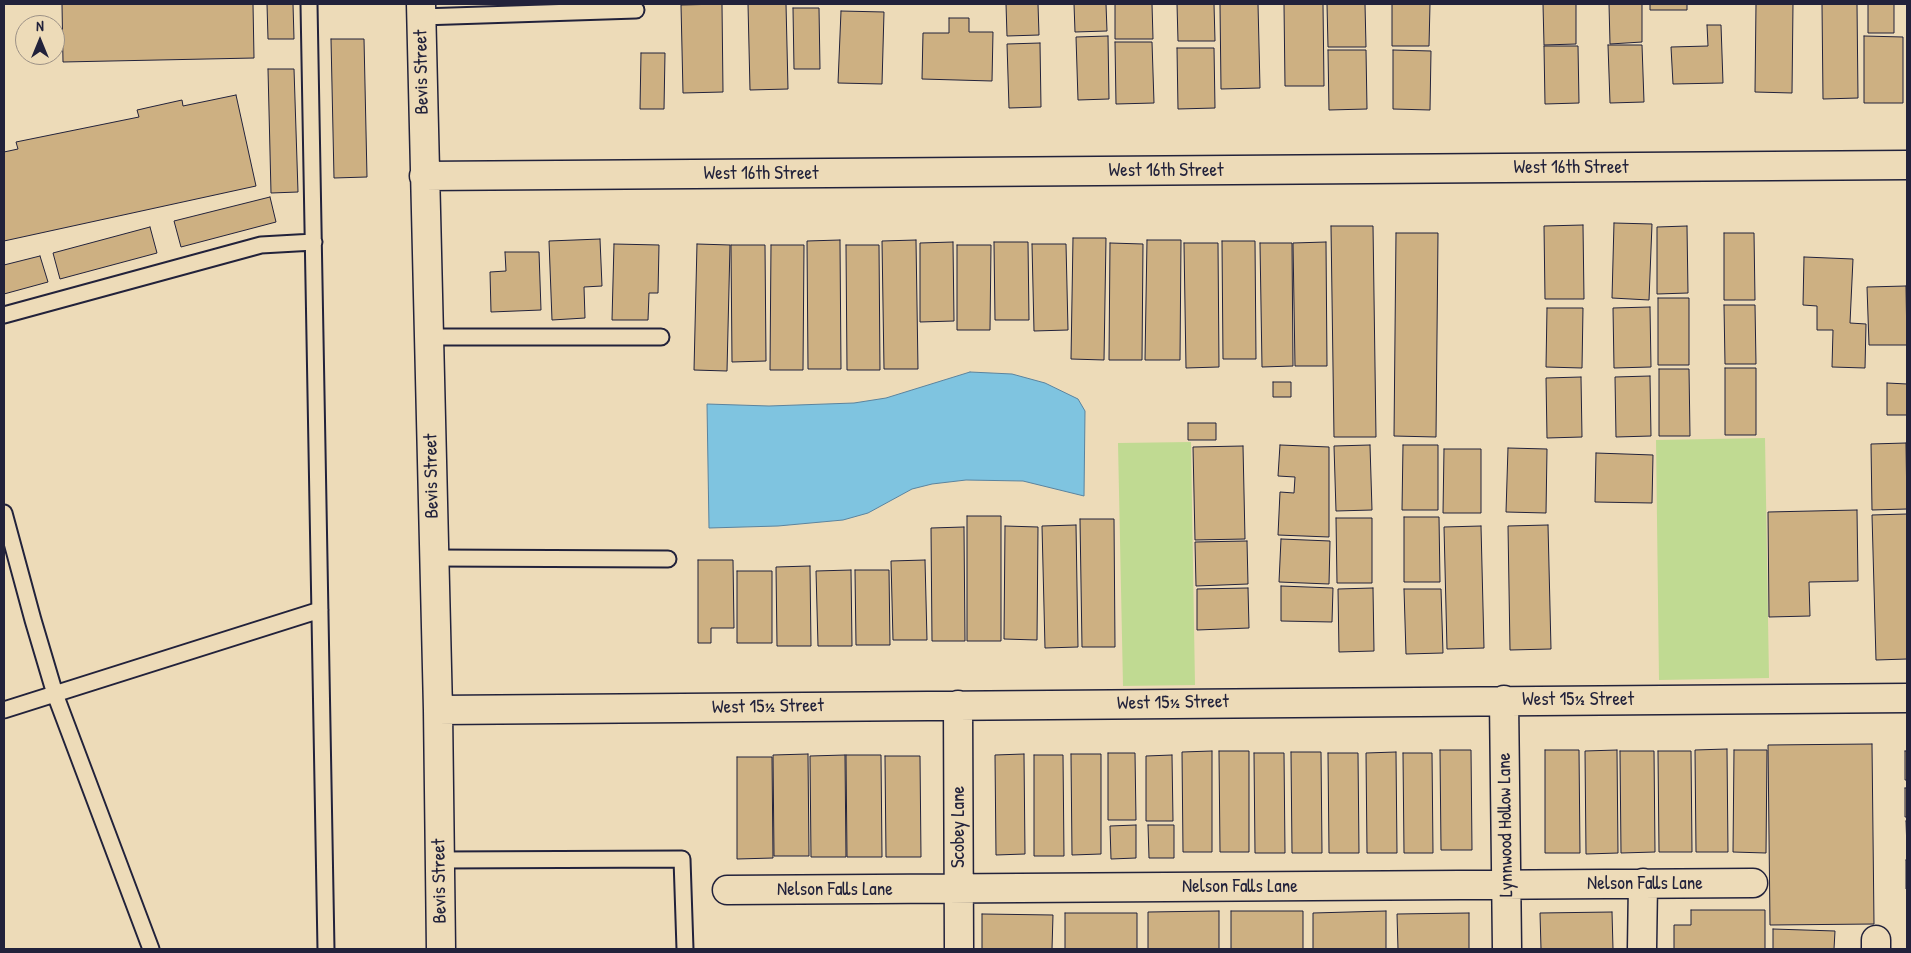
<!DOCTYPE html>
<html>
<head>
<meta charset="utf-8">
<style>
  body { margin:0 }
  #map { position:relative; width:1911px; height:953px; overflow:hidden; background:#eddbb8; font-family:"Patrick Hand",sans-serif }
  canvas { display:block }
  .frame { position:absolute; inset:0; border:5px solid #22223b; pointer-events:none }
  .north { position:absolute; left:15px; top:15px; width:50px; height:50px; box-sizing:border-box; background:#eddbb8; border:1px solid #9c9186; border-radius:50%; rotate:0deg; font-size:14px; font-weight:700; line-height:20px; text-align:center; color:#22223b }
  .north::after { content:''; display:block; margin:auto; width:18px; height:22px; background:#22223b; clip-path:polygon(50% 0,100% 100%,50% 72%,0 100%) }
</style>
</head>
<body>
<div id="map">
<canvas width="1911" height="953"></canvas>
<div class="frame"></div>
<div class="north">N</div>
</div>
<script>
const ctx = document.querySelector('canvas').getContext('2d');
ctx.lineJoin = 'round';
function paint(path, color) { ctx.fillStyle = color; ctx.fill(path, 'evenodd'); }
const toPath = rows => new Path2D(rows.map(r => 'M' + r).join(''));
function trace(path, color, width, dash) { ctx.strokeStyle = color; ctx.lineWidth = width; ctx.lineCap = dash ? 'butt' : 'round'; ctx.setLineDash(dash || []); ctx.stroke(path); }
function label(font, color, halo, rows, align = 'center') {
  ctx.font = font + ' "Patrick Hand",sans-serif'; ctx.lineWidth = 4; ctx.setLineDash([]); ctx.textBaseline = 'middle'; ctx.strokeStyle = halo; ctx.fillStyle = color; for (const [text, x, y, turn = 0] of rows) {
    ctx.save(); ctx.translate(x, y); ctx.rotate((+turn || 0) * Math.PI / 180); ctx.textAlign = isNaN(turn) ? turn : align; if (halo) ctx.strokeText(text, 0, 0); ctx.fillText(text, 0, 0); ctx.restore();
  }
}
const green = toPath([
  [1765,438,1769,678,1659,680,1656,440],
  [1191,442,1195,685,1123,686,1118,443]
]);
const water = toPath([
  [970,372,1012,374,1045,383,1078,399,1085,411,1084,496,1023,481,966,480,932,484,912,489,868,513,843,520,778,526,709,528,707,404,769,406,854,403,886,398,970,372]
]);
const building = toPath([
  [62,4,253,4,254,58,63,62,62,4],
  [267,4,293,4,294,39,268,39,267,4],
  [722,4,723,92,683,93,681,5,722,4],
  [748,4,786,4,788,89,750,90,748,4],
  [1006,4,1038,4,1039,35,1007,36,1006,4],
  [1074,4,1106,4,1107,31,1075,32,1074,4],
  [1115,4,1152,4,1153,39,1115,39,1115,4],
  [1177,4,1214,4,1215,41,1178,41,1177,4],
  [1220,4,1258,4,1260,88,1221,89,1220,4],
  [1284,4,1323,4,1324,86,1285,86,1284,4],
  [1327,4,1365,4,1366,47,1328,47,1327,4],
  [1392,4,1430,4,1429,46,1392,46,1392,4],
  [1543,4,1576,4,1576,44,1544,45,1543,4],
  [1609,4,1642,4,1642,42,1610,44,1609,4],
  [1650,4,1687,4,1687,10,1650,10,1650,4],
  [1756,4,1793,4,1792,93,1755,92,1756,4],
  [1822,4,1857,4,1858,98,1823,99,1822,4],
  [1868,4,1894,4,1894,33,1868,33,1868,4],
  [793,8,819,8,820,69,794,69,793,8],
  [841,11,884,12,882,84,838,83,841,11],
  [949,18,969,18,969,32,993,32,992,81,922,79,923,33,949,33,949,18],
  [1707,25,1721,25,1723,83,1673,84,1671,47,1708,46,1707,25],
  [1108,36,1109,99,1078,100,1076,37,1108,36],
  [1864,36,1903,37,1903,103,1864,103,1864,36],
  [331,39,364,39,367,177,334,178,331,39],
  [1115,42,1152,42,1154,103,1116,104,1115,42],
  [1040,43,1041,107,1009,108,1007,44,1040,43],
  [1608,45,1642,45,1644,102,1610,103,1608,45],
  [1544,46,1578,46,1579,103,1545,104,1544,46],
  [1177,48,1214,48,1215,108,1178,109,1177,48],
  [1328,50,1366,50,1367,109,1329,110,1328,50],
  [1393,50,1431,51,1430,110,1393,109,1393,50],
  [641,53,665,53,664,109,640,109,641,53],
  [268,69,294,69,298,192,271,193,268,69],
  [236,95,256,186,4,241,4,152,18,149,16,142,139,117,137,110,182,100,183,106,236,95],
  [270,197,276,222,181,247,174,221,270,197],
  [1614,223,1652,224,1649,300,1612,298,1614,223],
  [1583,225,1584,299,1545,299,1544,226,1583,225],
  [1331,226,1373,226,1376,437,1334,437,1331,226],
  [1687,226,1688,293,1657,294,1657,227,1687,226],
  [150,227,157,253,60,279,53,253,150,227],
  [1396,233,1438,233,1436,437,1394,436,1396,233],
  [1724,233,1754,233,1755,300,1724,300,1724,233],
  [1073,238,1106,238,1104,360,1071,359,1073,238],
  [600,239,602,286,584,287,585,318,552,320,549,241,600,239],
  [840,240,841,369,808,369,807,241,840,240],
  [916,240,918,369,884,369,882,241,916,240],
  [1147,240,1181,240,1180,360,1145,360,1147,240],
  [1222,241,1255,241,1256,359,1223,359,1222,241],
  [953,242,954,321,920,322,920,243,953,242],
  [994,242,1028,242,1029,320,995,320,994,242],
  [1326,242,1327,366,1295,366,1293,243,1326,242],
  [1110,243,1143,244,1142,360,1109,360,1110,243],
  [1184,243,1218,243,1219,367,1186,368,1184,243],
  [1260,243,1292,243,1293,366,1262,367,1260,243],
  [614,244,659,245,658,293,649,293,648,320,612,320,614,244],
  [697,244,730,245,727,371,694,370,697,244],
  [1032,244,1066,244,1068,330,1034,331,1032,244],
  [731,245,765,245,766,361,732,362,731,245],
  [771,245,804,245,803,370,770,370,771,245],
  [846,245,879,245,880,370,847,370,846,245],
  [957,245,991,245,990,330,957,330,957,245],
  [505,252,539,252,541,310,491,312,490,272,506,271,505,252],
  [40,256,48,282,4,294,4,265,40,256],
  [1804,257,1853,259,1850,323,1866,324,1865,368,1832,367,1833,330,1817,330,1817,306,1803,305,1804,257],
  [1906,286,1907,345,1869,345,1867,287,1906,286],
  [1658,298,1689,298,1689,365,1658,365,1658,298],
  [1724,305,1755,305,1756,364,1725,364,1724,305],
  [1650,307,1651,367,1614,368,1613,308,1650,307],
  [1547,308,1583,308,1582,368,1546,367,1547,308],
  [1725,368,1756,368,1756,435,1725,435,1725,368],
  [1659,369,1689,369,1690,436,1659,436,1659,369],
  [1650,376,1651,436,1616,437,1615,377,1650,376],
  [1581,377,1582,437,1547,438,1546,378,1581,377],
  [1273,382,1291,382,1291,397,1273,397,1273,382],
  [1887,383,1907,384,1907,415,1887,415,1887,383],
  [1188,423,1216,423,1216,440,1188,440,1188,423],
  [1906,443,1907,509,1872,510,1871,444,1906,443],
  [1280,445,1329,447,1329,537,1278,535,1280,492,1294,493,1295,477,1278,476,1280,445],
  [1370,445,1372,510,1336,511,1334,446,1370,445],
  [1403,445,1438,445,1438,510,1402,510,1403,445],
  [1243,446,1245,539,1195,540,1193,447,1243,446],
  [1508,448,1547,449,1546,513,1506,512,1508,448],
  [1444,449,1481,449,1481,513,1443,513,1444,449],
  [1596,453,1653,455,1652,503,1595,502,1596,453],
  [1857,510,1858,581,1809,582,1810,616,1769,617,1768,512,1857,510],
  [1907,514,1907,659,1876,660,1872,515,1907,514],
  [967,516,1001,516,1001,641,967,641,967,516],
  [1404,517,1439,517,1440,582,1404,582,1404,517],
  [1336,518,1372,518,1372,583,1337,583,1336,518],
  [1080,519,1114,519,1115,647,1082,647,1080,519],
  [1076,525,1078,647,1045,648,1042,526,1076,525],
  [1548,525,1551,649,1510,650,1508,526,1548,525],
  [1005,526,1038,527,1037,640,1004,639,1005,526],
  [1481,526,1484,648,1447,649,1444,527,1481,526],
  [964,527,965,641,932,641,931,528,964,527],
  [1281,539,1330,541,1329,584,1279,582,1281,539],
  [1247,541,1248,584,1196,586,1195,542,1247,541],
  [698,560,733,560,734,628,711,628,711,643,698,643,698,560],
  [925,560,927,640,893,640,891,561,925,560],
  [810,566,811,646,777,646,776,567,810,566],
  [851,570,852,646,818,646,816,571,851,570],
  [855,570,889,570,890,645,856,645,855,570],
  [737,571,772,571,772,643,737,643,737,571],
  [1281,586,1333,588,1332,622,1281,621,1281,586],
  [1248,588,1249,628,1197,630,1197,589,1248,588],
  [1373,588,1374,651,1339,652,1338,589,1373,588],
  [1404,589,1441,589,1443,653,1406,654,1404,589],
  [1872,744,1874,924,1770,925,1768,745,1872,744],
  [1727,749,1728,852,1696,852,1695,750,1727,749],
  [1440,750,1471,750,1472,850,1441,850,1440,750],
  [1545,750,1579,750,1580,853,1545,853,1545,750],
  [1617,750,1618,853,1586,854,1585,751,1617,750],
  [1734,750,1767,750,1766,853,1733,852,1734,750],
  [1212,751,1212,852,1183,852,1182,752,1212,751],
  [1219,751,1249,751,1249,852,1220,852,1219,751],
  [1620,751,1654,751,1655,852,1621,853,1620,751],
  [1658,751,1691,751,1692,852,1659,852,1658,751],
  [1905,751,1907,751,1907,780,1905,780,1905,751],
  [1291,752,1321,752,1322,853,1292,853,1291,752],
  [1396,752,1397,853,1367,853,1366,753,1396,752],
  [1108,753,1135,753,1136,820,1108,820,1108,753],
  [1254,753,1284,753,1285,853,1255,853,1254,753],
  [1328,753,1358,753,1359,853,1329,853,1328,753],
  [1403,753,1432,753,1433,853,1404,853,1403,753],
  [808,754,809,856,774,856,773,755,808,754],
  [1024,754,1025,854,996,855,995,755,1024,754],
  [1071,754,1101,754,1101,854,1072,855,1071,754],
  [845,755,846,857,811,857,810,756,845,755],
  [846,755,881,755,882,857,847,857,846,755],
  [1034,755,1063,755,1064,856,1034,856,1034,755],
  [1172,755,1173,821,1146,821,1146,756,1172,755],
  [885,756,920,756,921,857,886,857,885,756],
  [737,757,772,757,773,858,737,859,737,757],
  [1905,788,1907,788,1907,817,1905,817,1905,788],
  [1906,821,1907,821,1907,850,1906,821],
  [1136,825,1136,858,1111,859,1110,826,1136,825],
  [1148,825,1174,825,1174,858,1149,858,1148,825],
  [1906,860,1907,860,1907,889,1906,889,1906,860],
  [1691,910,1765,910,1765,949,1674,949,1674,925,1691,925,1691,910],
  [1219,911,1219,949,1148,949,1148,912,1219,911],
  [1231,911,1303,911,1303,949,1231,949,1231,911],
  [1386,911,1386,949,1313,949,1313,913,1386,911],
  [1612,912,1613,949,1541,949,1540,913,1612,912],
  [1065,913,1137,913,1137,949,1065,949,1065,913],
  [1469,913,1469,949,1398,949,1397,914,1469,913],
  [982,914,1053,915,1052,949,982,949,982,914],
  [1773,929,1835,931,1834,949,1773,949,1773,929]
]);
const lane = toPath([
  [309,4,326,949],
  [421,17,636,10],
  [4,315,261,245,314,242],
  [428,337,661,337],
  [4,513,33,620,55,694,151,949],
  [434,558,668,559],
  [4,710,320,610],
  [440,860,682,859,685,949]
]);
const street = toPath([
  [421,4,438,710,441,949],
  [424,176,1907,165],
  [1504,700,1507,949],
  [958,705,959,949],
  [438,710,1907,698],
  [727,890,1753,883],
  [1876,940,1876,949],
  [1642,949,1643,883]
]);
const streetNames = [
  ["Bevis Street",422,72,-91],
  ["West 16th Street",1571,168],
  ["West 16th Street",1166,171],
  ["West 16th Street",761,174],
  ["Bevis Street",432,476,-91],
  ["West 15½ Street",1578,700],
  ["West 15½ Street",1173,703,-1],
  ["West 15½ Street",768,707,-1],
  ["Lynnwood Hollow Lane",1506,825,-91],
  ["Scobey Lane",959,827,-90],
  ["Bevis Street",440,881,-91],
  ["Nelson Falls Lane",1645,884],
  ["Nelson Falls Lane",1240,887],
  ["Nelson Falls Lane",835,890]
];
paint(green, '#c0da92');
paint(water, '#7fc4e0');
trace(water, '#5a839e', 1);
paint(building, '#cdb082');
trace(building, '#22223b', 1);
trace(lane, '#22223b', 19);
trace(street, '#22223b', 31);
trace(lane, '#eddbb8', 15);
trace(street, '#eddbb8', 28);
label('19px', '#22223b', '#eddbb8', streetNames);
</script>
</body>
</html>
